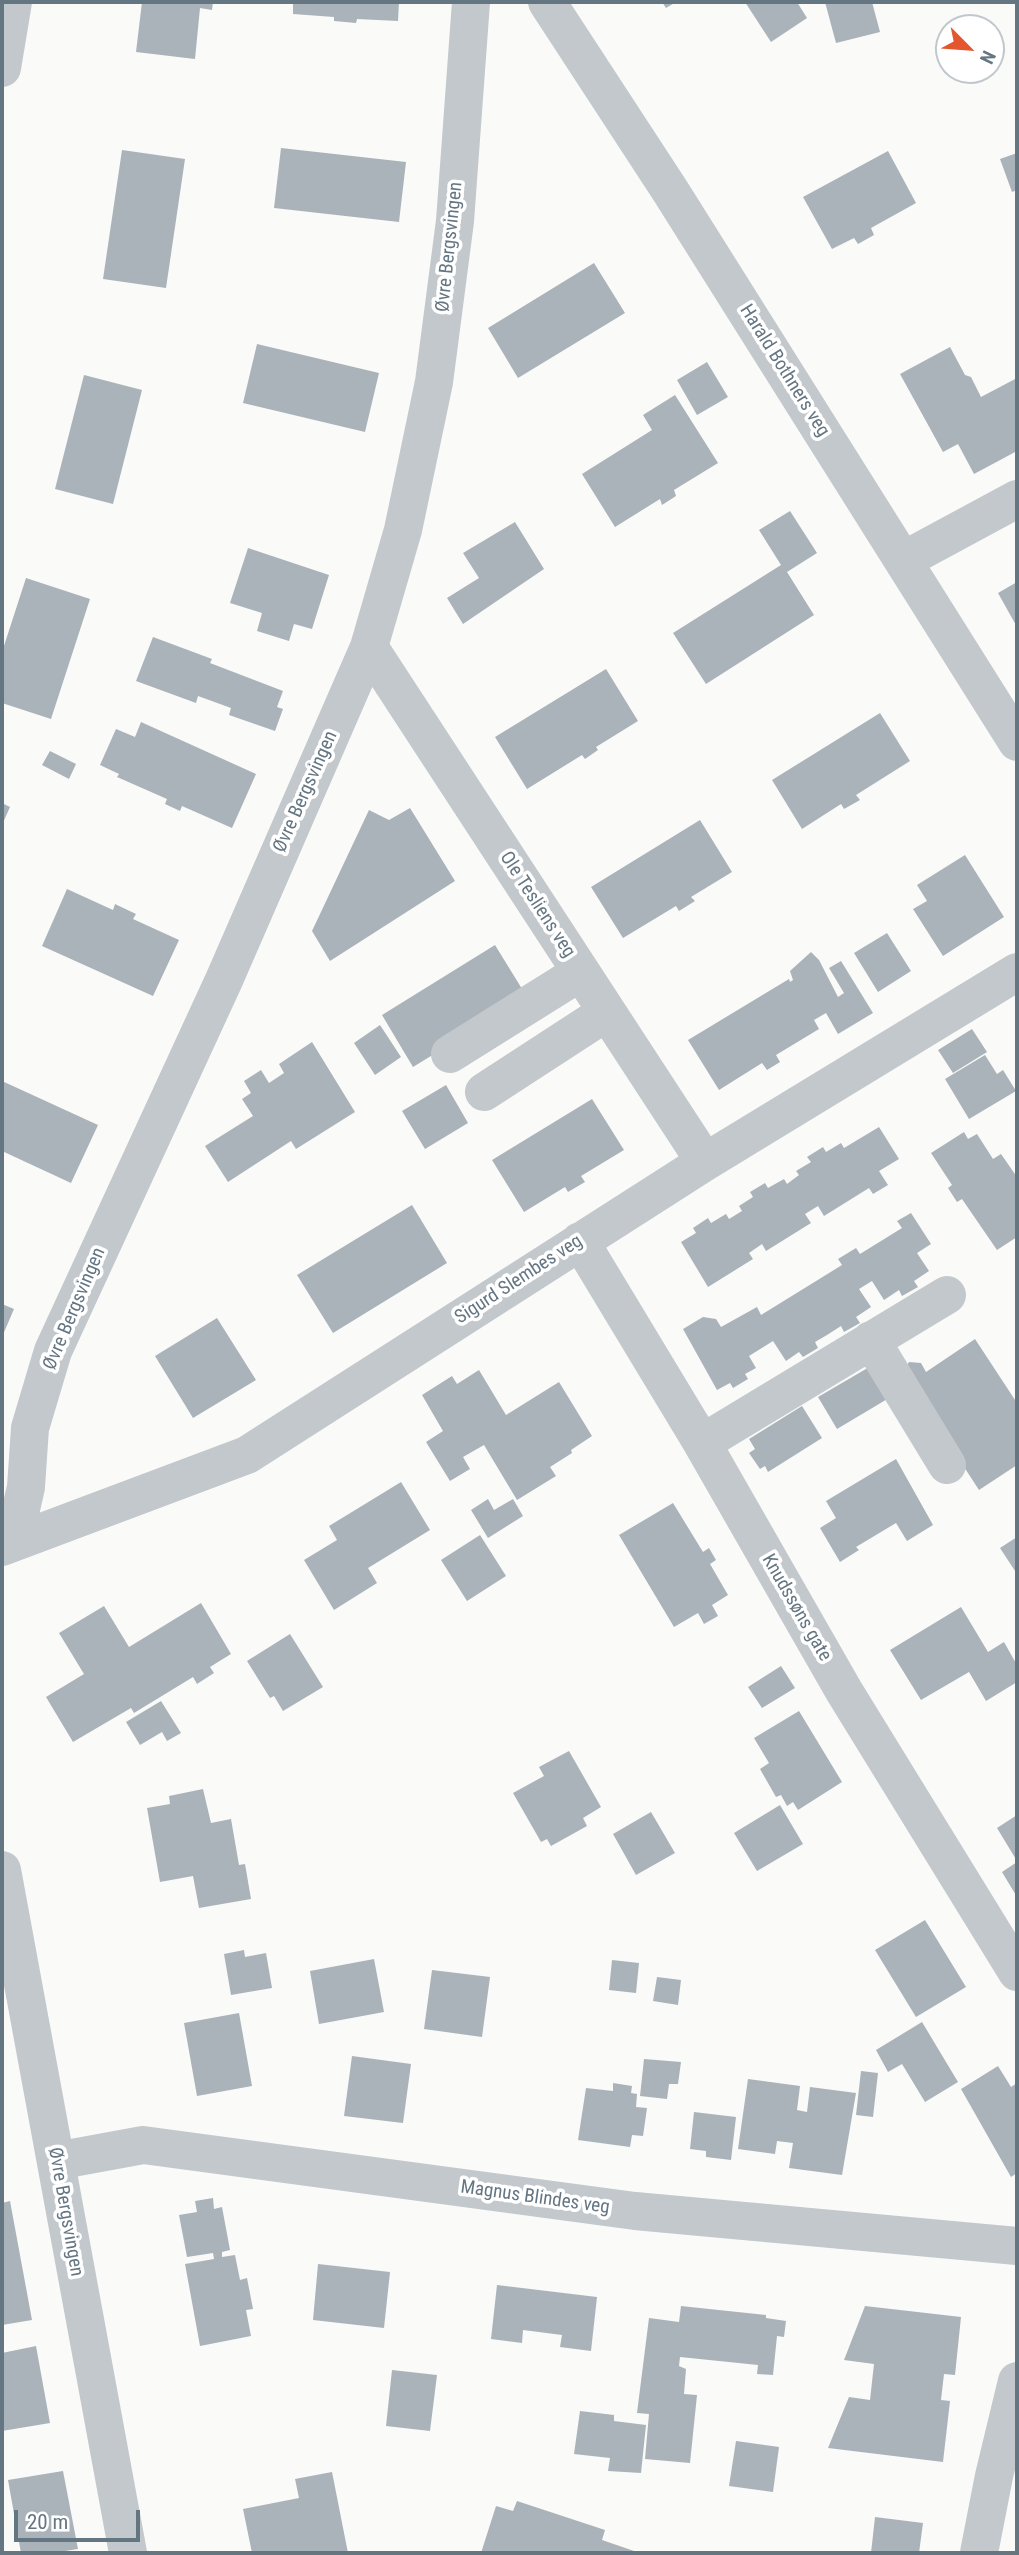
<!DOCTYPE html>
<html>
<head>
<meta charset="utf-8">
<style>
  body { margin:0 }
  #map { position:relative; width:1019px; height:2555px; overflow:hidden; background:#fafaf8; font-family:"Roboto Condensed",sans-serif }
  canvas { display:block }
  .frame { position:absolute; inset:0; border:4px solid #657683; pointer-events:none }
  .north { position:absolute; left:935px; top:14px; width:70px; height:70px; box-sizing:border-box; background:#fff; border:2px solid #c1c8cd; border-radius:50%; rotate:115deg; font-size:19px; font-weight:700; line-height:28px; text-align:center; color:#657683 }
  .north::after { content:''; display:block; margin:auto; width:24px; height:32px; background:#e4572e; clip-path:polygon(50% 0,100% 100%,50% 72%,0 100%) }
  .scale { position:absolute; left:14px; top:2510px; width:126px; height:32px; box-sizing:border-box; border:4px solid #657683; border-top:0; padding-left:9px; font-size:21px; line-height:24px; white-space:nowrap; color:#657683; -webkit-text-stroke:5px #fff; paint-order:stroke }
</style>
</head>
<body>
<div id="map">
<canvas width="1019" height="2555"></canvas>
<div class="frame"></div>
<div class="north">N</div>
<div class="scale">20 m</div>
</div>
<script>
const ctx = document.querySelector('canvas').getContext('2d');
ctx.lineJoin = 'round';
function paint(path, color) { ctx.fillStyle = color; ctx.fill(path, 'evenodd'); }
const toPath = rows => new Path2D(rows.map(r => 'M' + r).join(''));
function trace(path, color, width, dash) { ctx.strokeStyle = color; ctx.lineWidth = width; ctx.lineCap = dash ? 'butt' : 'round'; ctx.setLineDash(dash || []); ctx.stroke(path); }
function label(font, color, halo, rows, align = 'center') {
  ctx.font = font + ' "Roboto Condensed",sans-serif'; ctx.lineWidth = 7; ctx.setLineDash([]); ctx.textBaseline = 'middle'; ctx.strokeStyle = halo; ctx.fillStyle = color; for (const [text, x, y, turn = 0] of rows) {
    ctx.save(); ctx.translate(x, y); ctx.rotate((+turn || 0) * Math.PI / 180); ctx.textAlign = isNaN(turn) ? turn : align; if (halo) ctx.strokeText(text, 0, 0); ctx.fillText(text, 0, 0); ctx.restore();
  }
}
const building = toPath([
  [142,2,213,2,212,10,200,8,195,59,136,52],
  [293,2,399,2,398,21,357,19,356,23,334,21,334,17,293,14],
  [662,2,676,2,666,8],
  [745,2,797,2,807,18,771,42],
  [825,2,872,2,880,32,836,43],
  [281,148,406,162,399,222,274,208],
  [122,150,185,159,166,288,103,279],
  [888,151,916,203,871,228,874,235,858,244,854,238,832,249,803,197],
  [1017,153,1017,190,1012,192,1000,159],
  [594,263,625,313,518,378,488,328],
  [257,344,379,373,365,432,243,403],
  [950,347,965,375,971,377,981,397,1017,378,1017,451,974,474,958,444,943,452,900,374],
  [707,362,728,397,697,415,677,380],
  [84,375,142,390,113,504,55,489],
  [675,395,718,463,674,490,676,496,662,505,660,499,615,527,582,474,652,430,643,415],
  [790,511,817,553,787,572,814,615,706,684,673,633,781,565,759,530],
  [515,522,544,569,463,624,447,598,479,578,463,553],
  [248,548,329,575,312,629,294,624,289,641,257,631,262,613,230,603],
  [26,578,90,599,51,719,2,703,2,652],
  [1017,582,1017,627,998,593],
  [153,637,212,659,210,663,283,691,277,707,283,709,275,731,229,715,231,708,198,696,196,703,136,681],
  [606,669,638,721,596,747,598,750,585,759,582,755,527,789,495,737],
  [880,713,910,761,856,795,860,800,844,809,841,804,802,829,772,780],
  [141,722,256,774,232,828,182,806,180,811,165,804,167,799,117,777,119,774,100,765,116,729,135,737],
  [50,751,76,764,69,779,42,765],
  [2,803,10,807,2,825],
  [410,808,455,881,330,961,312,931,369,810,389,820],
  [700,820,732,872,691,897,695,901,679,911,676,906,623,938,591,887],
  [965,855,1004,917,943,956,913,909,927,901,917,885],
  [67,889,113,910,115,904,136,914,133,919,179,940,153,996,42,946],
  [887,933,911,971,878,992,854,953],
  [495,945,527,997,413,1067,382,1015],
  [811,952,819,960,838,997,844,993,829,968,841,961,873,1013,838,1034,826,1013,814,1020,819,1029,776,1055,780,1062,767,1070,762,1063,719,1090,688,1040,789,979,790,982,793,980,790,971],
  [380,1025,401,1057,375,1075,354,1043],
  [972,1029,987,1052,953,1073,938,1050],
  [312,1042,355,1112,296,1149,291,1141,228,1182,205,1146,253,1116,242,1099,251,1093,244,1081,261,1070,269,1083,284,1073,279,1064],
  [985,1055,997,1074,1003,1070,1016,1091,969,1119,945,1079],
  [2,1081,98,1125,71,1183,2,1151],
  [446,1085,468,1123,425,1149,402,1111],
  [592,1099,624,1150,581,1176,585,1182,568,1192,565,1187,524,1212,492,1160],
  [879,1127,899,1159,879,1171,888,1185,873,1194,869,1188,824,1216,818,1206,805,1214,811,1223,766,1251,762,1244,749,1253,753,1259,708,1287,681,1242,696,1233,693,1228,708,1218,711,1223,726,1214,729,1219,742,1211,739,1206,753,1197,750,1192,765,1183,768,1188,784,1179,787,1184,799,1175,796,1171,811,1162,807,1157,823,1147,826,1152,841,1143,844,1148],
  [964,1132,968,1139,977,1134,993,1159,1001,1154,1017,1177,1017,1237,997,1250,962,1199,957,1202,948,1188,952,1185,931,1153],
  [412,1205,447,1263,333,1333,297,1275],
  [911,1213,931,1244,917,1253,929,1271,914,1281,918,1287,902,1296,899,1290,884,1300,872,1281,859,1289,871,1307,856,1317,860,1323,844,1332,841,1326,827,1335,815,1342,818,1348,803,1357,799,1352,786,1361,773,1341,749,1356,756,1368,745,1374,748,1379,733,1388,730,1383,717,1390,683,1329,703,1317,716,1319,721,1327,757,1307,761,1315,842,1265,838,1259,856,1248,860,1254,902,1228,897,1221],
  [2,1304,14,1309,2,1337],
  [217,1318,256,1380,193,1418,155,1356],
  [975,1339,1017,1403,1017,1465,979,1490,903,1373,909,1362,921,1363,926,1372],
  [871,1366,889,1398,837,1429,818,1397],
  [479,1370,506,1415,559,1382,592,1436,571,1450,572,1453,550,1467,556,1476,517,1500,484,1445,463,1457,470,1469,450,1481,426,1442,443,1431,422,1395,452,1376,457,1384],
  [802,1406,822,1438,768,1472,765,1466,760,1469,749,1453,755,1449,749,1439],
  [896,1459,933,1525,907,1541,896,1523,856,1547,859,1550,840,1562,820,1528,836,1518,826,1501],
  [401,1482,430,1530,368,1568,377,1583,334,1610,304,1560,337,1540,329,1526],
  [488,1499,494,1510,513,1499,523,1516,488,1538,471,1510],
  [673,1503,703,1552,709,1548,716,1560,710,1564,728,1595,712,1605,718,1616,704,1624,698,1613,674,1627,619,1535],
  [480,1535,506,1576,467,1601,441,1560],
  [1017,1537,1017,1574,1000,1548],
  [201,1603,231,1654,210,1667,214,1673,197,1684,193,1677,134,1713,131,1708,73,1742,46,1697,84,1674,59,1633,104,1606,129,1647],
  [961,1607,988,1652,1004,1642,1017,1665,1017,1682,986,1701,969,1672,921,1700,890,1650],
  [290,1634,323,1687,283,1711,274,1696,270,1698,247,1661],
  [781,1666,795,1688,762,1708,748,1687],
  [161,1701,181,1733,167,1741,162,1732,140,1745,126,1722],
  [799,1711,842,1782,798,1810,793,1802,787,1806,781,1795,776,1797,760,1769,769,1763,754,1738],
  [569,1751,601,1807,583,1818,587,1826,551,1846,547,1839,541,1842,513,1793,544,1776,539,1767],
  [203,1789,211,1823,231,1819,239,1865,245,1864,251,1899,199,1908,193,1876,160,1882,147,1808,170,1804,169,1796],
  [780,1805,803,1844,757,1871,734,1833],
  [651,1812,675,1853,636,1875,613,1834],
  [1017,1815,1017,1861,997,1828],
  [1017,1862,1017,1897,1002,1872],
  [925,1920,966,1987,916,2017,875,1950],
  [244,1950,245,1957,266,1953,272,1988,231,1995,224,1954],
  [374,1959,384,2012,319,2024,310,1971],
  [612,1960,639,1963,636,1993,609,1990],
  [432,1970,490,1977,482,2037,424,2029],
  [657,1977,681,1980,678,2005,653,2001],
  [239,2013,252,2086,197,2096,184,2023],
  [922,2022,958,2082,925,2102,902,2064,888,2072,876,2050],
  [352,2056,411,2064,403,2123,344,2116],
  [644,2059,681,2062,678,2084,669,2084,667,2099,640,2096],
  [998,2066,1011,2087,1017,2083,1017,2173,1011,2177,961,2089],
  [861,2071,878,2073,873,2117,856,2115],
  [748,2079,800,2086,797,2110,807,2112,810,2087,856,2093,842,2175,789,2168,793,2143,777,2141,775,2154,738,2149],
  [613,2083,632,2086,631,2093,637,2094,636,2107,647,2108,643,2136,632,2135,630,2147,578,2140,586,2088,613,2091],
  [694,2112,736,2117,731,2160,706,2157,706,2151,690,2149],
  [213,2198,214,2209,222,2207,230,2250,222,2252,222,2257,235,2255,240,2280,247,2278,253,2309,246,2310,251,2336,200,2346,185,2264,214,2259,213,2253,187,2257,179,2215,197,2212,195,2201],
  [10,2201,32,2320,2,2325,2,2203],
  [318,2264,390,2272,384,2328,313,2320],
  [497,2285,597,2297,591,2351,560,2347,562,2335,523,2330,522,2343,491,2339],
  [681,2306,766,2315,766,2318,786,2321,784,2337,777,2336,773,2375,757,2374,758,2365,680,2357,679,2366,686,2369,684,2394,697,2395,690,2463,645,2459,649,2414,637,2413,649,2318,679,2322],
  [865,2306,961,2317,955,2375,944,2374,941,2400,950,2401,943,2462,828,2448,849,2397,870,2400,874,2364,844,2360],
  [36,2346,50,2423,2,2431,2,2353],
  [392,2370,437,2375,430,2431,386,2426],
  [580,2411,614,2415,614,2421,646,2425,641,2473,608,2471,610,2458,574,2454],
  [736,2441,779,2447,773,2492,729,2486],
  [63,2471,78,2549,52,2553,21,2553,8,2480],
  [332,2472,348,2553,252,2553,243,2509,299,2498,295,2479],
  [517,2501,605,2530,602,2540,640,2553,481,2553,496,2506,513,2511],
  [875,2517,923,2523,919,2553,871,2553]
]);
const minor = toPath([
  [547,2,671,192,1017,742],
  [2,68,13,2],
  [904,560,1017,499],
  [369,647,705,1162],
  [450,1054,581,972],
  [484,1092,607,1012],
  [580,1241,702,1443,844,1691,1017,1972],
  [871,1340,947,1465],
  [702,1443,947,1295],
  [2,1541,19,1518,26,1487,30,1428,53,1351,224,980,369,647,403,530,434,382,455,221,471,2],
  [2,1547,247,1455,705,1162,1017,972],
  [2,1870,128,2553],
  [56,2161,143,2145,635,2211,1017,2246],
  [979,2553,994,2476,1017,2381]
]);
const streetNames = [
  ["Øvre Bergsvingen",450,247,-84],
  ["Harald Bothners veg",784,371,58],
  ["Øvre Bergsvingen",306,792,-66],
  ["Ole Tesliens veg",537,905,57],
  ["Sigurd Slembes veg",519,1280,-33],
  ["Øvre Bergsvingen",75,1309,-67],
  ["Knudssøns gate",796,1608,60],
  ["Magnus Blindes veg",535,2198,8],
  ["Øvre Bergsvingen",65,2212,80]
];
paint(building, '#aab3b9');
trace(minor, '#c3c8cc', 38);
label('19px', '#657683', '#fff', streetNames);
</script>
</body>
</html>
